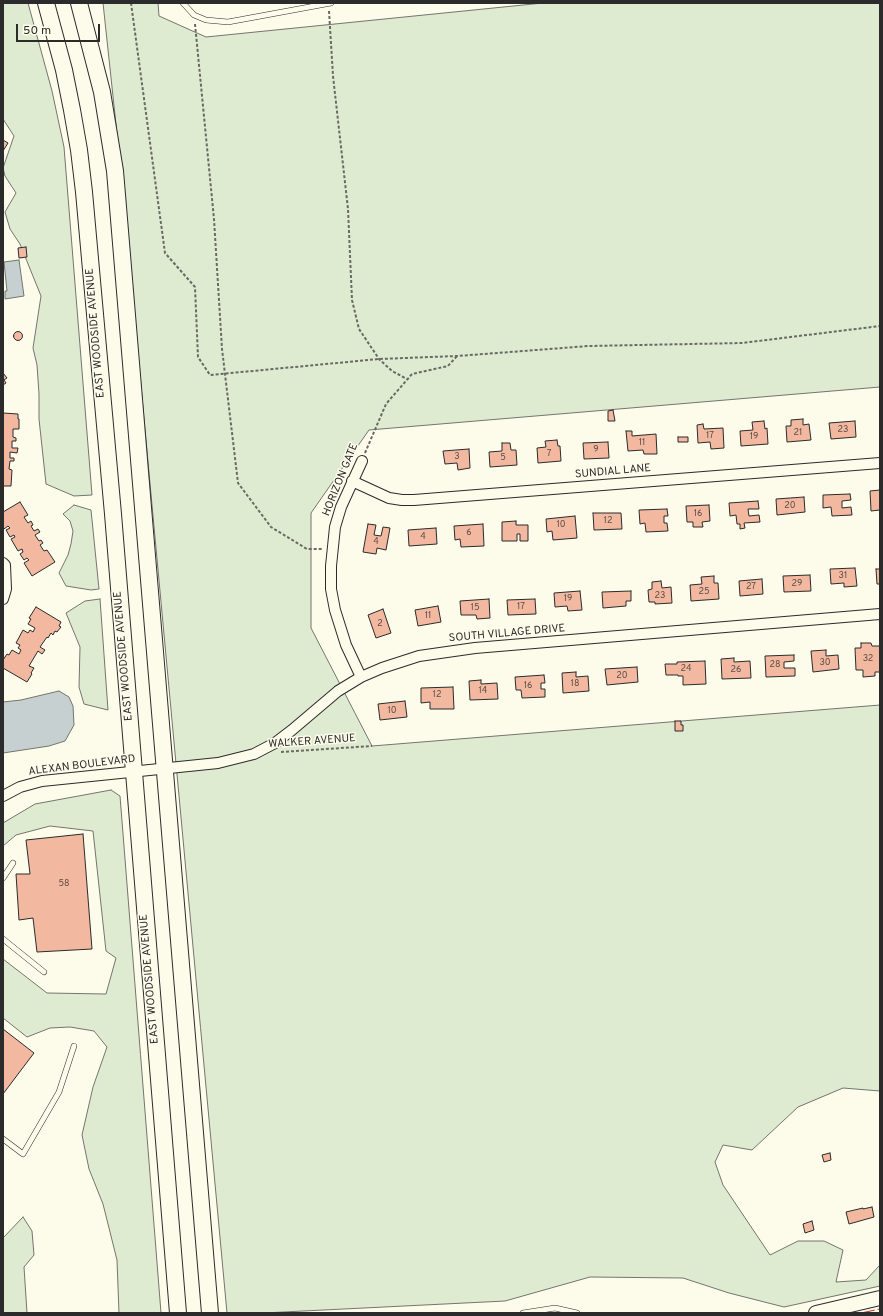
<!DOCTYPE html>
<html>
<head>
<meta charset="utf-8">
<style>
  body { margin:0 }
  #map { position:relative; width:883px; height:1316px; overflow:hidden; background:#fdfbea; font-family:Overpass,sans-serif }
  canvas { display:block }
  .frame { position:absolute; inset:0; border:4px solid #2b2b2b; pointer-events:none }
  .scale { position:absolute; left:16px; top:24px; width:84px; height:18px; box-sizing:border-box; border:2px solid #2b2b2b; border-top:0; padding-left:5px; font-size:12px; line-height:14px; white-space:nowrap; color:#2b2b2b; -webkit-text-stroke:3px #fdfbea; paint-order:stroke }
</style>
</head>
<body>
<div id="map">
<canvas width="883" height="1316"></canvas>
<div class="frame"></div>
<div class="scale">50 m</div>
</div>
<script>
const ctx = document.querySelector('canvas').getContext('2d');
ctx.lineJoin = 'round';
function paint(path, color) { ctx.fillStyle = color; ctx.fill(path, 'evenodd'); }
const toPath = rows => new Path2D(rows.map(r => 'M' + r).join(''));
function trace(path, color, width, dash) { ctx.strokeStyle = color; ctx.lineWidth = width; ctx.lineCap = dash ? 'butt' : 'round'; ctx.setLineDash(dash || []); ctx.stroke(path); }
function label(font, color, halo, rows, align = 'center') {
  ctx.font = font + ' Overpass,sans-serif'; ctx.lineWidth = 3; ctx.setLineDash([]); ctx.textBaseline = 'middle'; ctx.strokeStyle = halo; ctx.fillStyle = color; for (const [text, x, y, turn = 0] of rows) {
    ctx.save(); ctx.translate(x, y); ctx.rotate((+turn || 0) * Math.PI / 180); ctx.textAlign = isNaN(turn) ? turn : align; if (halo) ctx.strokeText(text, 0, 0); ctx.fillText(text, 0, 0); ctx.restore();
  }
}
const green = toPath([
  [3,3,28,3,52,91,64,147,92,495,74,496,46,484,39,419,39,394,37,365,33,348,41,296,20,244,10,229,5,212,16,193,5,176,3,168,14,136,3,119,3,3],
  [103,3,158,3,159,16,206,37,543,3,880,3,880,387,369,430,311,513,311,628,372,746,880,705,880,1091,843,1088,798,1107,752,1150,723,1145,715,1162,723,1185,770,1255,798,1241,824,1241,843,1250,836,1282,866,1280,880,1265,880,1286,784,1307,729,1293,683,1278,590,1277,505,1301,263,1313,227,1313,121,171,103,3],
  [74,505,91,510,99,589,91,590,66,586,59,573,68,555,71,544,73,531,70,521,63,514,74,505],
  [100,599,108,710,84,704,79,687,80,647,66,613,85,601,100,599],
  [111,790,120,796,161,1313,114,1313,119,1313,117,1260,103,1204,89,1169,82,1135,93,1087,107,1047,94,1031,70,1027,50,1028,27,1037,3,1018,3,959,47,993,106,994,116,958,106,951,93,831,50,826,16,835,3,846,3,823,35,804,111,790],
  [23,1217,32,1231,34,1255,24,1267,27,1313,3,1313,3,1238,23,1217]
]);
const water = toPath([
  [19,260,24,296,5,299,5,291,7,291,4,262,19,260],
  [59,691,69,697,73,706,74,725,65,741,49,746,3,753,3,702,21,700,59,691]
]);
const building = toPath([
  [3,140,8,143,3,151,3,140],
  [26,247,27,257,19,258,18,248,26,247],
  '13.5 336a4.5 4.5 0 1 1 9 0a4.5 4.5 0 1 1-9 0Z',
  [3,373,7,378,4,380,6,383,3,385,3,373],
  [613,410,615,421,608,421,608,411,613,410],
  [3,413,18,414,18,419,19,419,19,429,13,429,13,437,16,438,16,441,12,441,12,448,18,448,17,453,10,452,10,458,14,458,14,461,10,461,9,469,12,470,11,486,3,486,3,413],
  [803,419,803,425,809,424,811,440,787,442,786,426,791,426,791,420,803,419],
  [764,421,765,429,767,428,768,444,741,446,740,431,753,430,752,422,764,421],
  [855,421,856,437,831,439,829,423,855,421],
  [703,424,704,429,723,428,724,448,711,449,710,442,698,443,697,425,703,424],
  [626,431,632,431,632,436,656,434,657,454,644,454,643,450,628,451,626,431],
  [678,437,688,437,688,442,678,442,678,437],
  [557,440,558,446,560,446,561,461,538,463,537,448,546,447,545,441,557,440],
  [608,442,609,458,584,459,583,443,608,442],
  [502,443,510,443,511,450,516,450,517,465,490,467,489,452,502,451,502,443],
  [469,449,470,468,458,470,457,463,445,464,443,451,469,449],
  [880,490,880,510,871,511,870,491,880,490],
  [850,494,851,500,842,501,842,508,851,507,852,515,832,516,831,507,823,508,823,495,850,494],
  [804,497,805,512,777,515,776,499,804,497],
  [758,501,759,509,748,509,749,516,759,515,760,522,744,523,745,528,740,529,740,524,737,524,736,515,730,516,729,503,758,501],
  [20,502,28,515,24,517,28,523,31,521,33,525,31,526,34,531,38,529,40,532,35,535,39,541,41,540,43,543,40,545,44,551,47,550,55,562,32,576,24,563,29,560,27,558,24,560,20,554,23,552,22,549,18,551,11,539,15,537,14,535,10,537,6,530,10,528,8,526,4,529,3,527,3,512,20,502],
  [709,505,710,521,702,522,703,527,693,527,693,522,687,522,686,506,709,505],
  [667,509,668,516,664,516,664,523,667,523,668,531,646,532,645,523,640,524,639,510,667,509],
  [593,513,621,513,622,529,594,530,593,513],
  [575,516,577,538,553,540,552,531,547,532,546,519,575,516],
  [516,521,516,525,528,525,528,541,520,541,520,534,517,534,517,541,502,541,502,522,516,521],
  [368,524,376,525,374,535,381,536,383,527,390,528,386,550,377,548,376,554,363,552,368,524],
  [483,524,484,546,461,547,460,539,455,540,454,526,483,524],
  [436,528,437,544,409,546,408,530,436,528],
  [855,568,857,586,844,587,844,583,831,584,830,569,855,568],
  [876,569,880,569,880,584,877,584,876,569],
  [810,575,811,591,784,592,783,576,810,575],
  [714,576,714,583,718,583,719,599,691,601,690,585,702,584,701,577,714,576],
  [762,579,763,594,740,596,739,581,762,579],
  [661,581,662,588,671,587,672,603,655,604,655,602,649,602,648,590,652,589,652,582,661,581],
  [580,591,582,610,568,611,567,606,555,607,554,593,580,591],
  [631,591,631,601,626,601,626,606,603,608,602,592,631,591],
  [489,599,490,618,477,619,476,615,461,615,460,601,489,599],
  [535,599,536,614,508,615,507,600,535,599],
  [438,606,441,622,418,626,415,610,438,606],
  [36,607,61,622,59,626,61,627,57,632,55,631,53,635,51,633,48,638,47,637,40,647,45,650,42,654,38,651,29,666,34,668,31,673,32,674,27,682,3,668,3,660,7,654,9,655,12,650,19,654,21,650,18,648,20,645,16,643,23,630,28,633,30,630,33,632,35,628,28,624,31,619,29,618,36,607],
  [383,609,391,633,376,638,368,615,383,609],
  [861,643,871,643,872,646,880,646,880,672,875,672,875,676,863,677,863,670,856,670,855,648,861,648,861,643],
  [826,650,826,656,838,655,839,669,813,672,811,651,826,650],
  [794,655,794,661,784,662,784,668,795,668,795,676,766,677,765,656,794,655],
  [734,658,734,662,750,661,751,678,722,679,721,659,734,658],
  [705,661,706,684,683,685,683,676,678,676,678,675,666,675,665,664,677,664,677,662,705,661],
  [637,667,638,682,607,685,605,669,637,667],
  [576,672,576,677,588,676,589,691,563,693,562,673,576,672],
  [544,675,545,683,541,683,541,689,545,689,545,697,522,698,521,690,516,690,515,677,544,675],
  [481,680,481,684,497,683,498,699,470,700,469,681,481,680],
  [453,687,454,709,430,709,430,702,421,703,421,688,453,687],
  [405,701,407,717,380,720,378,704,405,701],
  [675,721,681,721,681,725,683,725,683,731,675,731,675,721],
  [83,834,92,949,37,952,33,918,19,920,16,874,30,874,26,840,83,834],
  [3,1029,34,1053,3,1094,3,1029],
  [830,1153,831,1160,824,1162,822,1155,830,1153],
  [872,1207,874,1217,849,1224,846,1212,863,1208,863,1209,872,1207],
  [812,1221,814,1230,805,1233,803,1224,812,1221]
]);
const path = toPath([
  [131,3,165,253,195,287,198,357,210,375,379,359,457,356,589,346,742,343,880,326],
  [329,11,333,76,348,209,352,300,359,329,379,359,392,371,407,379],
  [195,24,214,219,222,349,238,483,271,527,307,549,322,549],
  [365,453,386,404,412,374,448,366,457,356],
  [281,752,372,746]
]);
const service = toPath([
  [183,3,194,15,206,20,228,22,331,3],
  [3,878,13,863],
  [3,939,44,972],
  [3,1139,23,1154,59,1092,74,1046],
  [523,1313,555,1308,577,1313]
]);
const minor = toPath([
  [352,481,389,498,402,500,414,500,880,463],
  [3,563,5,565,6,589,3,599],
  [361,677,346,645,335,610,331,589,331,566,335,527,341,507,362,461],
  [3,796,20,787,42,781,218,763,254,754,275,743,292,730,338,691,361,677,382,668,419,656,475,648,880,614]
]);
const secondary = toPath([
  [816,1313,880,1298]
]);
const primary = toPath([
  [46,3,64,70,72,110,79,150,84,192,113,514,178,1313],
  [79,3,102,92,115,171,210,1313]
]);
const power = toPath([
  [861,1313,880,1309]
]);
const numberNames = [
  ["23",843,430],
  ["21",798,433],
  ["17",710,436],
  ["19",754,437],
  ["11",642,443],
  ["9",596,450],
  ["7",549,454],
  ["3",457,457],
  ["5",503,458],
  ["20",790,506],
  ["16",698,514],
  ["12",608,521],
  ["10",561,525],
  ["6",469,533],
  ["4",423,537],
  ["4",376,542],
  ["31",843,576],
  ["29",797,584],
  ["27",751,587],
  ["25",704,592],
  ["23",660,596],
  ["19",568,599],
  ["17",521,607],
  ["15",475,608],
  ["11",428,616],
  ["2",380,624],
  ["32",868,659],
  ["30",825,663],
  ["28",775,665],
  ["24",686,669],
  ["26",736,670],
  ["20",622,676],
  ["18",575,684],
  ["16",528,686],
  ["14",483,691],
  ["12",437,695],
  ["10",392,711],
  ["58",64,884]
];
const streetNames = [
  ["EAST WOODSIDE AVENUE",96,333,-95],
  ["SUNDIAL LANE",613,472,-5],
  ["HORIZON GATE",341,480,-68],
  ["SOUTH VILLAGE DRIVE",507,634,-5],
  ["EAST WOODSIDE AVENUE",124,656,-95],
  ["WALKER AVENUE",312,742,-4],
  ["ALEXAN BOULEVARD",82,766,-7],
  ["EAST WOODSIDE AVENUE",150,979,-95]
];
paint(green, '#deebd1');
trace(green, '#74746e', 1);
paint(water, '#c7d0d0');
trace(water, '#74746e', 1);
paint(building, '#f2b8a0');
trace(building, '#2b2b2b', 1);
trace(service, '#2b2b2b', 6);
trace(minor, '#2b2b2b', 12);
trace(secondary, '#2b2b2b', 16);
trace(primary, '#2b2b2b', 18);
trace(path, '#6a6964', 2, [3, 2]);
trace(service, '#fdfbea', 5);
trace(minor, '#fdfbea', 10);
trace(secondary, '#fdfbea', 14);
trace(primary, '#fdfbea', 16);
trace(power, '#c62828', 1, [14, 3, 2, 3]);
label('9px', '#5d4e48', null, numberNames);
label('11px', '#2b2b2b', '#fdfbea', streetNames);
</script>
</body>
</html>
